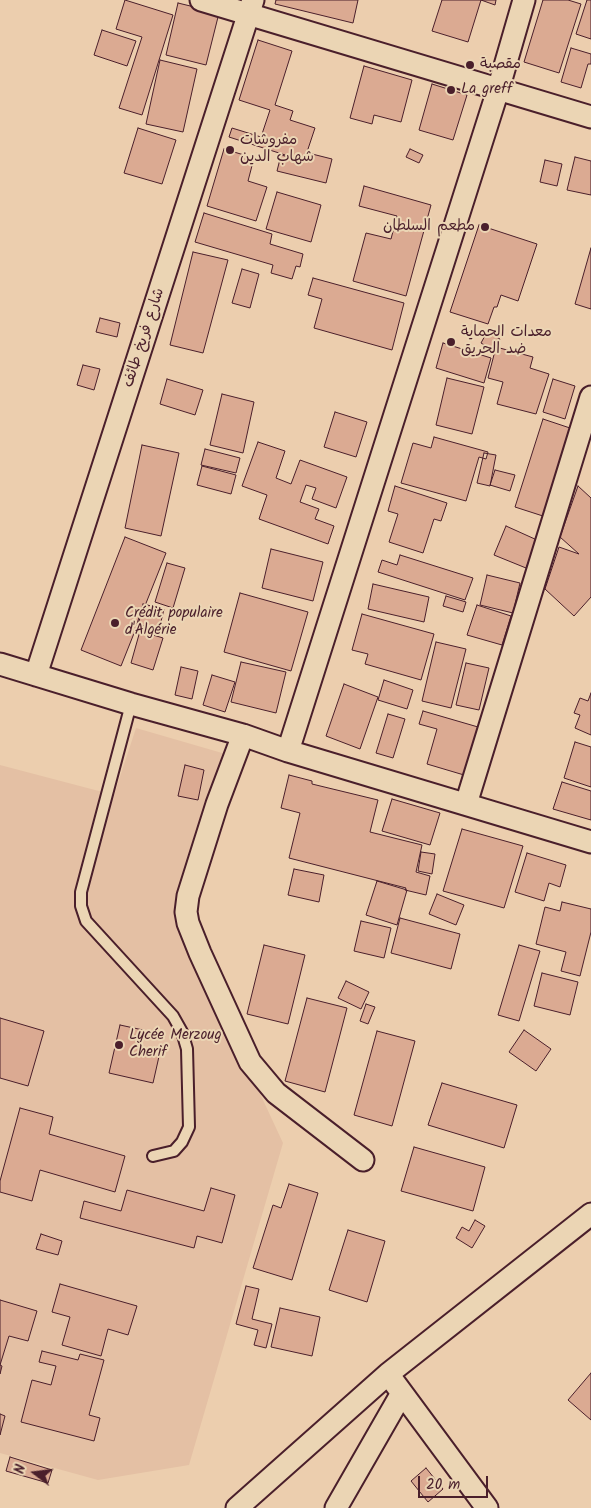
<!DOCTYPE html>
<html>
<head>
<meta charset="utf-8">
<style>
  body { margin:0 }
  #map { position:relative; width:591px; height:1508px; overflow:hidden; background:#ecceae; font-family:Kalam,sans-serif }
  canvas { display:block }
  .north { position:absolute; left:10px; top:1448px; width:50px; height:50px; -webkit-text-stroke:4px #ebd5b4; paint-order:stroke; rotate:285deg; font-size:14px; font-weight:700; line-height:20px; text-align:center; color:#4a1f2b }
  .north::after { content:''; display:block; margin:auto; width:18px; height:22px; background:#4a1f2b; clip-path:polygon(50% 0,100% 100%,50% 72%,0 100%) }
  .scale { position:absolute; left:418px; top:1476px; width:70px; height:22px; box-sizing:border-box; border:2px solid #4a1f2b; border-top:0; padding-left:6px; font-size:15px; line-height:18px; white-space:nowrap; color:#4a1f2b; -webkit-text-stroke:4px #ebd5b4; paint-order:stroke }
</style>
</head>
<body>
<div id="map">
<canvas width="591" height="1508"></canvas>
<div class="north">N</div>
<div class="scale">20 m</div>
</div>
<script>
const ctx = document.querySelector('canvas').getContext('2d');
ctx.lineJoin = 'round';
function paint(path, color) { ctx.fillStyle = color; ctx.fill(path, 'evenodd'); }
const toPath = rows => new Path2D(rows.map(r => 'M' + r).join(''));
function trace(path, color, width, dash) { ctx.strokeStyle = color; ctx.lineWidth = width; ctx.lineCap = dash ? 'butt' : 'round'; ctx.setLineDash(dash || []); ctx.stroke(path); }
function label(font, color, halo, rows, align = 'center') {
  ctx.font = font + ' Kalam,"Playpen Sans Arabic",sans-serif'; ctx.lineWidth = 4; ctx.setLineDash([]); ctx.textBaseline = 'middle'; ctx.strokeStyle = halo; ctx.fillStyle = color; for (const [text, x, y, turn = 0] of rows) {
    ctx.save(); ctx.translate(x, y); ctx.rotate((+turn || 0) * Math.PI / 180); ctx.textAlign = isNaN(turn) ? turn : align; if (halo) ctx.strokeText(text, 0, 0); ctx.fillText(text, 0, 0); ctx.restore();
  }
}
const built = toPath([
  [136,728,229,755,179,898,192,947,283,1143,189,1465,98,1480,0,1453,0,765,114,795]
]);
const building = toPath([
  [125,0,173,15,142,115,119,108,142,37,116,29,125,0],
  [276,0,358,0,353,23,275,4,276,0],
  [442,0,496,0,495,5,481,0,468,42,432,31,442,0],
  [543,0,568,0,581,4,559,73,524,62,543,0],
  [587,0,591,0,591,39,576,34,587,0],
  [178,3,219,13,206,65,166,55,178,3],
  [102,30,136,41,127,66,94,55,102,30],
  [258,40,292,51,275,105,293,111,290,120,315,128,304,161,229,137,232,128,261,137,270,110,239,100,258,40],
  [571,48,591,54,591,64,588,64,581,88,561,82,571,48],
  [160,60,197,69,183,132,146,124,160,60],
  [364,66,412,80,401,122,374,115,372,124,350,118,364,66],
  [432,84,467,95,453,140,419,130,432,84],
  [138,128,176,140,162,184,124,173,138,128],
  [224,149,254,158,248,181,267,187,256,221,207,206,224,149],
  [410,149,423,155,419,163,406,157,410,149],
  [312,154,332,159,326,183,277,171,281,155,310,162,312,154],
  [575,157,591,161,591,195,567,190,575,157],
  [545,160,562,164,557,186,540,182,545,160],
  [364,186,431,205,406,296,353,281,366,233,391,239,397,216,359,206,364,186],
  [277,192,321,205,311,242,266,229,277,192],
  [204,213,272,234,270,244,303,254,300,267,296,266,292,279,271,273,273,265,195,242,204,213],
  [479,225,537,244,518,301,501,295,497,307,494,307,488,324,450,312,479,225],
  [591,248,591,309,575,304,591,248],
  [193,252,228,260,203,353,170,345,193,252],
  [242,269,259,274,250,308,232,303,242,269],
  [313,278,404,303,392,350,314,328,322,299,308,295,313,278],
  [100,318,120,323,117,337,96,332,100,318],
  [487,332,500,339,493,350,481,343,487,332],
  [443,343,491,358,484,383,436,368,443,343],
  [496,347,533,357,530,368,549,374,536,414,497,404,503,382,488,378,496,347],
  [83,365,100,369,94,390,77,385,83,365],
  [447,378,484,387,472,434,436,425,447,378],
  [167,379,203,390,195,415,160,404,167,379],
  [553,379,575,386,565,419,543,412,553,379],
  [222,394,254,402,243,453,210,445,222,394],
  [335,412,367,422,356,457,324,447,335,412],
  [543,419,573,429,546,517,515,507,543,419],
  [434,437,488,452,486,459,479,457,466,501,401,483,413,443,431,448,434,437],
  [258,442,285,451,276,478,291,484,300,460,347,477,336,508,312,499,316,488,306,485,300,502,319,509,315,519,334,526,328,544,259,519,267,495,242,486,258,442],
  [142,445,179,453,161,536,125,528,142,445],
  [205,449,240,458,236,473,201,465,205,449],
  [484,453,496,455,490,486,477,483,484,453],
  [202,466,236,475,231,494,197,485,202,466],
  [495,470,515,475,510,491,490,485,495,470],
  [395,486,447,503,441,521,434,519,423,553,389,542,398,514,388,511,395,486],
  [578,486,591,498,591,597,574,616,545,589,559,547,579,554,560,537,578,486],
  [506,526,537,540,526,568,494,555,506,526],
  [125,537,166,553,121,666,81,650,125,537],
  [271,549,323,562,313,601,262,588,271,549],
  [400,555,473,578,465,600,378,572,382,560,397,565,400,555],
  [167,563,185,568,173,608,155,602,167,563],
  [487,575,520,583,513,613,480,605,487,575],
  [373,584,429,597,424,622,368,609,373,584],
  [240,593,308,612,291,671,224,652,240,593],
  [446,596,466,602,463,612,443,606,446,596],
  [143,604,164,609,159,630,137,624,143,604],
  [477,605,511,616,502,645,467,635,477,605],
  [362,614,434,634,421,680,365,664,368,654,352,650,362,614],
  [140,631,163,638,153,670,131,663,140,631],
  [436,642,466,649,451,708,422,701,436,642],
  [241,662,286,672,276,713,231,702,241,662],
  [466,663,489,668,479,710,456,705,466,663],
  [181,667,198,671,192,699,175,695,181,667],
  [212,675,235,682,225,712,203,705,212,675],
  [384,680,413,690,407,709,378,700,384,680],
  [344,684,378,697,360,749,326,736,344,684],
  [591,693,591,735,575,728,580,715,574,713,580,698,588,701,591,693],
  [423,711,478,727,464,775,427,764,437,729,419,724,423,711],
  [388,714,405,719,393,758,376,753,388,714],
  [575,742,591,747,591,787,564,778,575,742],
  [185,765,204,770,198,800,178,796,185,765],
  [289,775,312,781,312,784,378,800,370,832,422,845,416,872,430,876,426,895,405,890,406,888,289,858,300,813,281,808,289,775],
  [562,782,591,791,591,820,553,809,562,782],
  [392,799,440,813,430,845,382,831,392,799],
  [462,829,523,846,504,908,443,891,462,829],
  [421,852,435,854,432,874,418,871,421,852],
  [527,853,566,865,560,887,549,883,544,901,515,892,527,853],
  [294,869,324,875,319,902,288,895,294,869],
  [377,881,407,890,397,925,366,915,377,881],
  [437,894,464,905,456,925,429,914,437,894],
  [562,902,591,909,591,932,580,976,561,971,566,952,536,944,545,907,560,911,562,902],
  [400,918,460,934,451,969,391,953,400,918],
  [361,921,391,928,384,958,354,951,361,921],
  [264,945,305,955,288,1024,247,1014,264,945],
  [519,945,540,951,519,1021,498,1015,519,945],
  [542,973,578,982,570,1015,534,1006,542,973],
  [346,981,369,992,361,1009,338,998,346,981],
  [307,998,347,1008,325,1092,285,1081,307,998],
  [366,1004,375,1007,368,1024,360,1021,366,1004],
  [0,1018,44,1031,28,1086,0,1078,0,1018],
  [120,1025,143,1030,139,1047,160,1052,153,1083,109,1073,120,1025],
  [524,1030,551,1049,536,1071,509,1052,524,1030],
  [377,1031,415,1041,392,1126,354,1115,377,1031],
  [442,1083,517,1105,504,1148,428,1125,442,1083],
  [20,1108,53,1117,49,1134,125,1156,115,1192,40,1170,32,1201,0,1192,0,1181,20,1108],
  [414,1147,485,1167,473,1211,401,1191,414,1147],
  [289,1184,318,1193,292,1280,253,1268,273,1205,281,1208,289,1184],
  [211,1188,235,1195,222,1243,197,1236,194,1248,80,1218,84,1201,121,1211,127,1190,204,1211,211,1188],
  [475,1220,485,1226,472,1248,456,1238,462,1227,469,1231,475,1220],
  [348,1230,385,1241,367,1302,329,1290,348,1230],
  [41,1234,62,1241,58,1255,36,1249,41,1234],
  [60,1284,137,1306,128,1335,108,1329,101,1356,62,1345,70,1317,52,1312,60,1284],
  [246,1286,259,1289,252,1319,272,1324,266,1348,254,1345,258,1330,236,1324,246,1286],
  [0,1300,37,1311,28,1341,9,1336,0,1365,2,1366,0,1374,0,1300],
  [280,1308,320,1317,312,1356,271,1347,280,1308],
  [42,1351,78,1360,80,1354,104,1360,89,1415,100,1418,94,1441,21,1422,32,1380,51,1385,56,1366,39,1362,42,1351],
  [591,1373,591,1420,568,1400,591,1373],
  [0,1414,5,1416,0,1435,0,1414],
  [10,1457,52,1470,48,1483,6,1471,10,1457],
  [426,1468,443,1489,428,1502,411,1481,426,1468]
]);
const lane = toPath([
  [131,704,81,892,81,906,86,921,173,1016,182,1032,187,1049,189,1127,182,1142,174,1151,153,1156]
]);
const street = toPath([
  [201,0,591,117],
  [0,664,131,704,243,735,288,751,591,842],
  [36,675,253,0],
  [243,735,217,804,188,896,186,912,188,923,200,953,250,1062,276,1093,363,1160],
  [288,751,498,90,524,0],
  [466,804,591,397],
  [388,1374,487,1508],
  [237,1508,388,1374,591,1214],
  [336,1508,402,1393]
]);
const markers = [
  [470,65,5,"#4a1f2b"],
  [451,90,5,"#4a1f2b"],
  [230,150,5,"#4a1f2b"],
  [485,227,5,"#4a1f2b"],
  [451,342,5,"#4a1f2b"],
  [115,623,5,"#4a1f2b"],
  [119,1045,5,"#4a1f2b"]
];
const poiNames = [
  ["مقصبة",480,65],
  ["La greff",461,90],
  ["مفروشات",240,141],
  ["شهاب الدين",240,158],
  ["مطعم السلطان",475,227,"right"],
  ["معدات الحماية",461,333],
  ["ضد الحريق",461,350],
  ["Crédit populaire",125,614],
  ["d'Algérie",125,631],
  ["Lycée Merzoug",129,1036],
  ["Cherif",129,1053]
];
const streetNames = [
  ["شارع فريخ طائف",145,338,-72]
];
paint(built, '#e4c0a4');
paint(building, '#dbaa92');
trace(building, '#4a1f2b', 1);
trace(lane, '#4a1f2b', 14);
trace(street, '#4a1f2b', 25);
trace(lane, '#ebd5b4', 10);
trace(street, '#ebd5b4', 21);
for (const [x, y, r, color] of markers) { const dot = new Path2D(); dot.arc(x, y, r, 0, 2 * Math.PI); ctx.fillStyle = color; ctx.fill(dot); trace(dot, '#ebd5b4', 2); }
label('15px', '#4a1f2b', '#ebd5b4', poiNames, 'left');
label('15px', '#4a1f2b', '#ebd5b4', streetNames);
</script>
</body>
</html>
